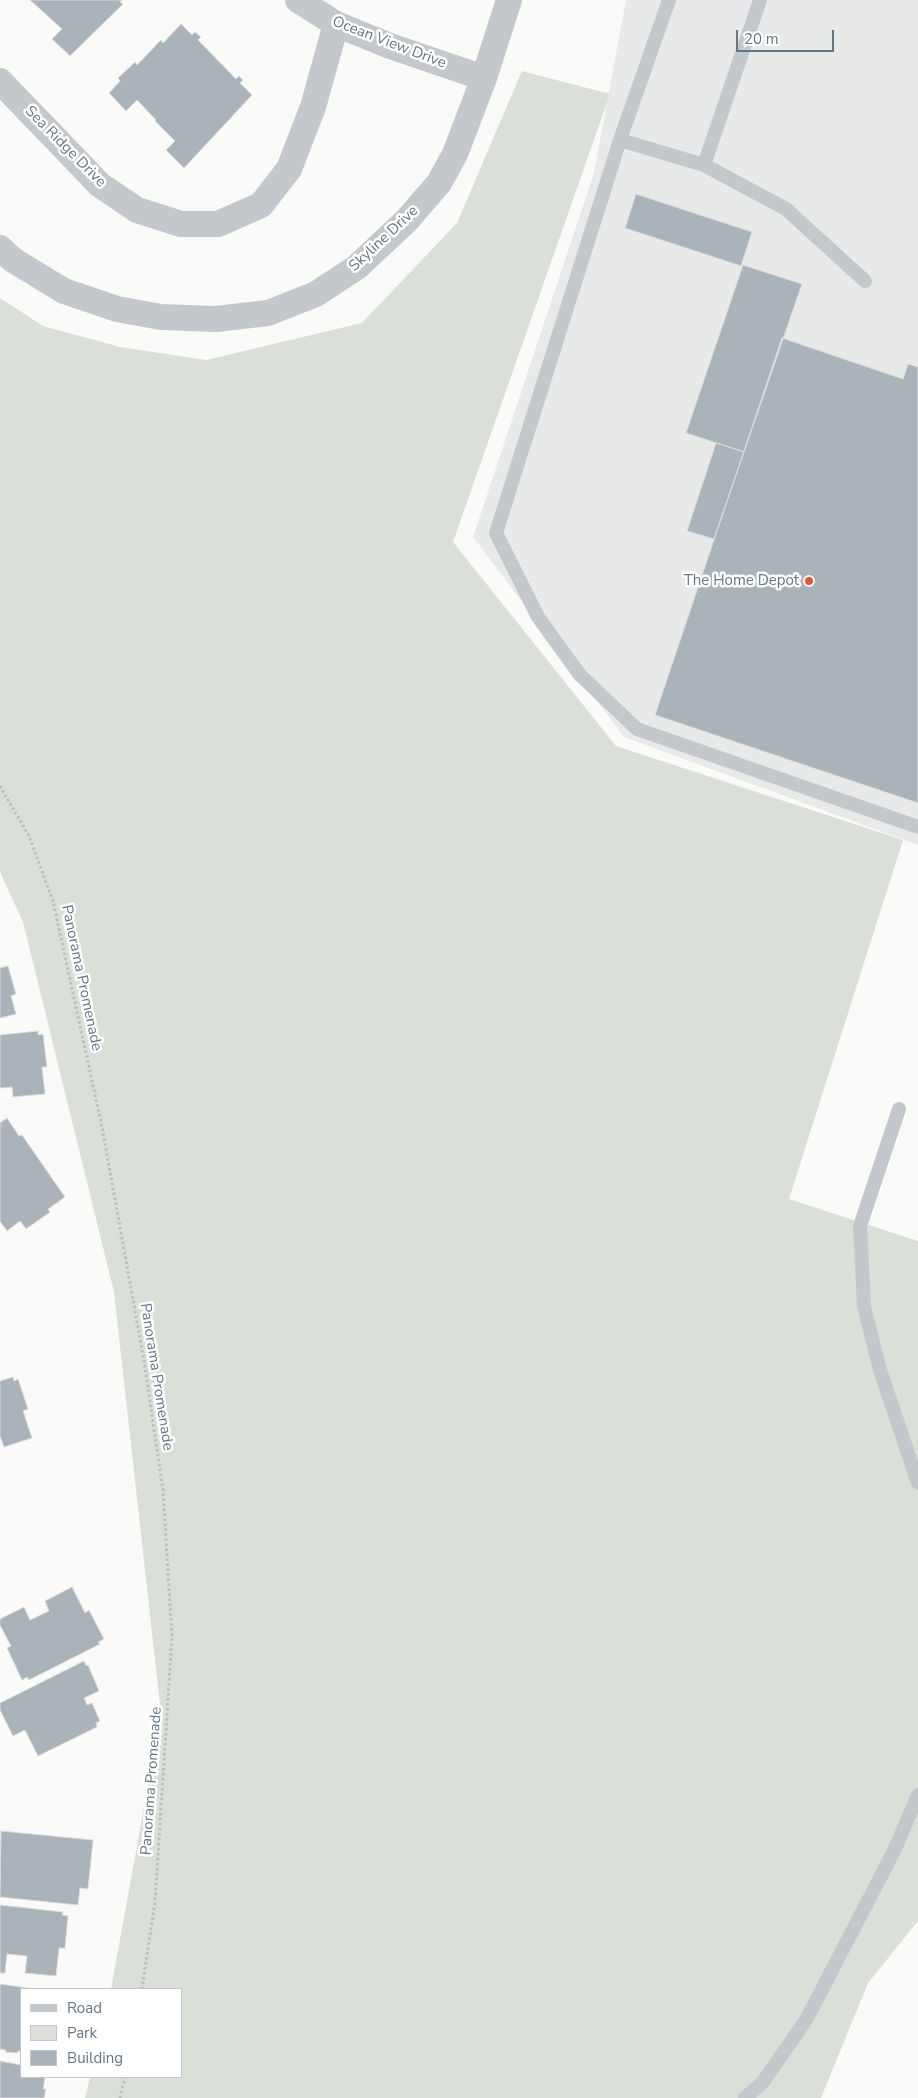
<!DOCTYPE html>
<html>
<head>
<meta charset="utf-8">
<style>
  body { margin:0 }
  #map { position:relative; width:918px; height:2098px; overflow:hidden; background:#fafaf8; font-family:"Nunito Sans",sans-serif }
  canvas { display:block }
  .legend { position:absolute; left:20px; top:1988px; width:162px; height:90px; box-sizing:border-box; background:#fff; border:1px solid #c1c8cd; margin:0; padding:6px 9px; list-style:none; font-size:15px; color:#657683 }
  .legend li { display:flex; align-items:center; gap:10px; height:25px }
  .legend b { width:25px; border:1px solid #c1c8cd }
  .scale { position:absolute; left:736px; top:30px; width:98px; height:22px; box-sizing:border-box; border:2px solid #657683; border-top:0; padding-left:6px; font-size:15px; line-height:18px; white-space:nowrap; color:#657683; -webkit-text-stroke:4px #fff; paint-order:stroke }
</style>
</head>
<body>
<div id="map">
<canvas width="918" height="2098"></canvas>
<ul class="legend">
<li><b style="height:6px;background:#c3c8cc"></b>Road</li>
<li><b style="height:14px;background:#dadfd7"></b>Park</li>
<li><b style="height:14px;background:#aab3b9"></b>Building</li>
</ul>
<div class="scale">20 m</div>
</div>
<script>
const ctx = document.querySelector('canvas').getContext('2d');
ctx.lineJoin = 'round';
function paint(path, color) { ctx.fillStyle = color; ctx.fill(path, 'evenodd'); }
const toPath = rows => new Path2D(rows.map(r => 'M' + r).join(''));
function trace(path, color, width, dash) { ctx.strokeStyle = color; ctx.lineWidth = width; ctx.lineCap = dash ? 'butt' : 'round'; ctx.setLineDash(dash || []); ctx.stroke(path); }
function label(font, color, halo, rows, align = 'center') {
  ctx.font = font + ' "Nunito Sans",sans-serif'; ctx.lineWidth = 5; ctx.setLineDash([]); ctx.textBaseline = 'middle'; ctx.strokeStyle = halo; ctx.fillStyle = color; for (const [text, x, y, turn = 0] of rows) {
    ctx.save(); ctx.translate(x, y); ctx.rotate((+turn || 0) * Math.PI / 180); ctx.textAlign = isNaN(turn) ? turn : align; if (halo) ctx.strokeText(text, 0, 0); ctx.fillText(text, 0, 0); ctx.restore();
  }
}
const built = toPath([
  [626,0,918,0,918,845,624,737,473,537,594,173]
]);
const green = toPath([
  [522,71,610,94,453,542,616,746,903,840,789,1199,918,1241,918,1921,868,1983,821,2098,85,2098,90,2077,181,2077,181,1989,111,1989,161,1714,114,1292,23,922,0,872,0,298,43,326,120,347,206,360,362,323,457,223]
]);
const building = toPath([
  [30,0,122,0,120,2,123,4,70,56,52,39,62,29,30,0],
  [181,24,192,35,195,32,201,37,198,40,236,79,239,76,243,80,240,83,252,95,184,168,166,150,175,141,155,121,156,120,137,100,126,111,109,93,120,81,118,78,135,62,137,65,161,40,163,43,181,24],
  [636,194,752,232,741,266,625,228,636,194],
  [743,265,802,284,744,452,686,433,743,265],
  [782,338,903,379,908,364,918,367,918,803,655,715,782,338],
  [716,443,744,452,714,539,687,531,716,443],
  [8,966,16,994,11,996,16,1014,0,1018,0,968,8,966],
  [38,1031,38,1035,43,1034,47,1067,42,1067,45,1094,13,1097,12,1087,0,1088,0,1035,38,1031],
  [7,1118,19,1136,22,1135,65,1197,48,1209,50,1212,26,1229,20,1221,7,1231,0,1221,0,1123,7,1118],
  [13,1377,14,1381,18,1379,28,1409,23,1411,32,1438,4,1447,0,1436,0,1381,13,1377],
  [72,1587,85,1613,89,1610,104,1639,98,1642,100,1644,29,1680,27,1677,22,1680,7,1648,11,1646,0,1625,0,1619,24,1607,30,1620,49,1611,45,1601,72,1587],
  [84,1661,86,1666,88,1665,99,1691,84,1698,87,1705,92,1703,100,1721,96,1723,97,1727,38,1756,25,1730,13,1736,0,1710,0,1703,84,1661],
  [1,1831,93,1840,88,1889,80,1888,78,1905,0,1897,1,1831],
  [0,1905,63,1912,62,1915,68,1916,65,1948,59,1948,56,1976,25,1973,27,1956,7,1954,5,1973,0,1973,0,1905],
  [0,1984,34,1989,21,1989,21,2051,18,2051,17,2053,5,2052,6,2050,0,2049,0,1984],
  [0,2061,21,2065,21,2077,45,2077,43,2089,46,2089,44,2098,0,2098,0,2061]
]);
const path = toPath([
  [0,786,29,836,53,901,102,1127,144,1361,163,1490,172,1637,155,1902,142,1989],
  [120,2098,125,2077]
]);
const service = toPath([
  [620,140,669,0],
  [704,165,760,0],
  [865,281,786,209,704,165,620,140,496,533,538,617,580,675,637,729,918,827],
  [899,1109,860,1226,864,1306,880,1370,918,1483],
  [745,2098,763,2082,806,2020,894,1851,918,1795]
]);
const minor = toPath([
  [298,0,336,24,390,46,484,78],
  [0,81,100,185,137,210,181,224,218,224,261,205,289,169,313,107,336,24],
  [0,248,13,260,64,291,117,309,161,317,216,319,268,313,316,294,357,267,407,220,439,183,455,154,484,78,509,0]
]);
const markers = [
  [809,581,5,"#e4572e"]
];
const streetNames = [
  ["Ocean View Drive",389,43,21],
  ["Sea Ridge Drive",65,147,45],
  ["Skyline Drive",384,239,-43],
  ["Panorama Promenade",81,978,78],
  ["Panorama Promenade",156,1377,81],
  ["Panorama Promenade",152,1781,-86]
];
const poiNames = [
  ["The Home Depot",799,581]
];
paint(built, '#e8e9e9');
paint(green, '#dadfd7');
paint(building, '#aab3b9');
trace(building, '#dcdcda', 1);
trace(path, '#bbbfc2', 3, [2.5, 2.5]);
trace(service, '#c3c8cc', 14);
trace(minor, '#c3c8cc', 26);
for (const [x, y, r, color] of markers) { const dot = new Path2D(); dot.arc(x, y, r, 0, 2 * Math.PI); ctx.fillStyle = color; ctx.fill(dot); trace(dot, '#fff', 2); }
label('15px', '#657683', '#fff', streetNames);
label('15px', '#657683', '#fff', poiNames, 'right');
</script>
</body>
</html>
